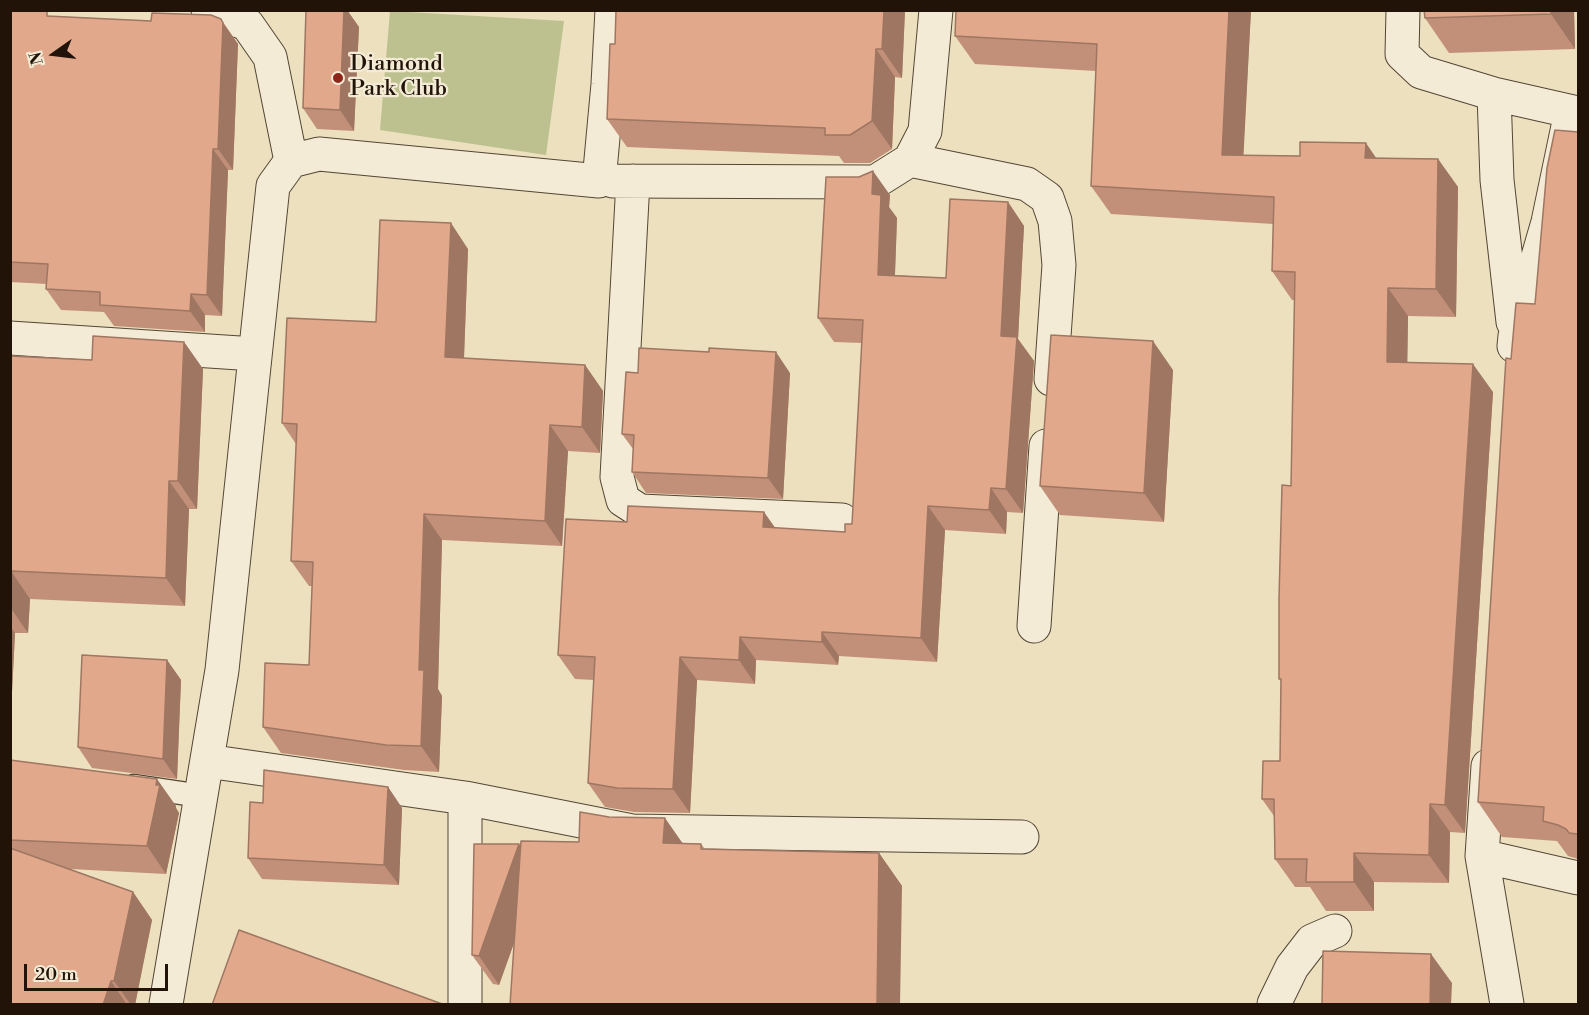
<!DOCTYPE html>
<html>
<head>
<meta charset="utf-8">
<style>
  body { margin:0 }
  #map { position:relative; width:1589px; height:1015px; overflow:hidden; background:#ece0bf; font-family:"Libre Bodoni",serif }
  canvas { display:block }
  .frame { position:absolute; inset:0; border:12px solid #221309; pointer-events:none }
  .north { position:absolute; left:24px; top:24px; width:60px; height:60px; -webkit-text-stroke:4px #f3ebd5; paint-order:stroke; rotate:256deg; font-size:16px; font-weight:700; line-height:24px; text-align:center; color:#221309 }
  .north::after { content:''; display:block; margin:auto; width:21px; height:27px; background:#221309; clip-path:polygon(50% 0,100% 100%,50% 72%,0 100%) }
  .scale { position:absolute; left:24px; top:964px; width:144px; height:27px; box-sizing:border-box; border:3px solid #221309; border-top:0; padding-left:8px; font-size:18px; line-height:21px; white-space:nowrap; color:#221309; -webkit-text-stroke:4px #f3ebd5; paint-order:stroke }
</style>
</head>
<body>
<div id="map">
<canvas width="1589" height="1015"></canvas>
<div class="frame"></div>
<div class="north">N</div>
<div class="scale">20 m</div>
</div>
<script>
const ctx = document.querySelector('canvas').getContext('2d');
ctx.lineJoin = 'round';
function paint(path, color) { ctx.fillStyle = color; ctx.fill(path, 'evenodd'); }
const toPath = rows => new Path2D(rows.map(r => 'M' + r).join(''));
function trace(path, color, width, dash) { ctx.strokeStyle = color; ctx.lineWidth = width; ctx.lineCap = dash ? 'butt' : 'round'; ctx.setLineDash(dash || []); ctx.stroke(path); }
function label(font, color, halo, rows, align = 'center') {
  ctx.font = font + ' "Libre Bodoni",serif'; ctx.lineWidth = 4.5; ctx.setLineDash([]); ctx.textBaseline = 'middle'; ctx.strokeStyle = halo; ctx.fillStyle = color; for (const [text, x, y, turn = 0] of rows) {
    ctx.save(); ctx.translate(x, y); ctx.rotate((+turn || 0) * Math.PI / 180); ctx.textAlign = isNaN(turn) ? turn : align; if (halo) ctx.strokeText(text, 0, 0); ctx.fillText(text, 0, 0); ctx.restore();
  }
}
const green = toPath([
  [390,11,564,21,546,155,380,130]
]);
const service = toPath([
  [134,786,201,796]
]);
const minor = toPath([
  [208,10,247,24,270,57,291,161],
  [1403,10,1402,54,1421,72,1494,94,1497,180,1513,322],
  [1494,94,1578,113],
  [910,160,1027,184,1047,198,1055,221,1059,265,1051,379],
  [613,181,875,182,910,160,925,131,936,10],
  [633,181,617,477,623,500,640,511,842,520],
  [10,338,255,354],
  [1514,346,1515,336,1548,222,1571,112],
  [1034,626,1046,446],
  [207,761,465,798,632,831,1022,837],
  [1488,766,1482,856,1507,1004],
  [1482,856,1578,878],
  [166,1004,222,670,273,186,291,161,319,154,599,181,608,84,612,10],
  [465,1004,465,798],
  [1274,1004,1292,967,1312,941,1335,931]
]);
const wall = toPath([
  [10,10,51,16,151,21,221,19,238,44,233,170,228,170,222,316,205,315,205,332,114,326,104,312,61,310,46,289,47,284,10,282],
  [306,10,347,10,359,27,354,131,317,129,303,108],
  [616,10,905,10,902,78,895,77,892,149,870,163,844,163,839,156,627,147,607,119,615,44],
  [956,10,1251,10,1243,155,1438,159,1458,187,1456,317,1408,316,1407,362,1493,392,1465,833,1450,832,1449,883,1374,882,1374,911,1326,911,1310,887,1295,887,1275,859,1274,816,1262,799,1280,761,1281,682,1279,679,1291,486,1295,300,1292,300,1272,271,1273,224,1111,214,1091,186,1096,71,975,64,955,36],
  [1574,10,1575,49,1449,53,1425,18],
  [1578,132,1578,859,1568,856,1557,841,1502,837,1478,802,1511,359,1535,304],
  [890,195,889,207,897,218,895,275,946,278,1008,202,1024,226,1018,339,1034,361,1023,513,1007,512,1006,534,945,530,937,662,839,656,838,665,756,660,755,684,697,680,690,813,634,812,605,807,588,783,594,680,575,679,558,655,627,522,775,528,845,532,852,524,862,343,834,342,818,318],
  [468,249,464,359,585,365,603,391,600,453,568,451,562,546,442,540,438,689,442,696,439,772,404,770,281,753,263,727,309,665,312,586,309,586,291,561,296,444,282,423,376,322],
  [184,342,203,369,197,509,189,509,185,606,30,599,28,633,15,633,10,731,10,356,92,360],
  [1173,370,1164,522,1060,515,1040,486],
  [638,373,790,373,783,499,646,493,632,472,633,449,622,434],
  [167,660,181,680,177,779,92,768,78,747],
  [10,760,176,806,176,808,179,813,166,874,70,869,133,892,152,920,135,1005,10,1005],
  [388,787,402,808,399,885,262,879,248,858,263,803],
  [609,817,683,843,701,844,705,849,879,853,902,886,514,943,499,985,493,984,472,955,519,844,520,846,579,842]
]);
const shadedWall = toPath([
  [344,10,347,10,359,27,354,131,340,110],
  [884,10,905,10,902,78,882,49],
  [1229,10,1251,10,1242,184,1222,155],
  [1551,10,1574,10,1575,49,1551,14],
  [223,23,238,44,233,170,218,149],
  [876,49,895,77,892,149,872,121],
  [1366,143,1385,171,1365,158],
  [213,149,228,170,222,316,207,295],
  [1438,159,1458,187,1456,317,1436,289],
  [873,171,890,195,889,207,897,218,894,299,878,275,872,194],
  [1008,202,1024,226,1018,339,1034,361,1023,513,1006,489,1001,336],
  [451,223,468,249,463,383,445,357],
  [1388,288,1408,316,1407,390,1387,362],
  [191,294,205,315,205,332,190,311],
  [1153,341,1173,370,1164,522,1144,493],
  [184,342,203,369,197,509,178,481],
  [776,352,790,373,783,499,768,478],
  [1473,364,1493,392,1465,833,1445,805],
  [585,365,603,391,600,453,582,427],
  [550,425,568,451,562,546,545,521],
  [169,481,189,509,185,606,166,578],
  [991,488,1007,512,1006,534,989,510],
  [928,506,945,530,937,662,921,638],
  [764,512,781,536,763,527],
  [424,514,442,540,438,689,442,696,439,772,421,746,419,670],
  [11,571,30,599,28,633,10,607],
  [10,626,15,633,10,731],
  [822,632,839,656,838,665,822,642],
  [740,637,756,660,755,684,739,660],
  [680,657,697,680,690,813,673,789],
  [167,660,181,680,177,779,163,759],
  [157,779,176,806,176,808,179,813,166,874,147,846],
  [388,787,402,808,399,885,384,865],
  [1430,804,1450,832,1449,883,1429,855],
  [665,818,688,851,663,843],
  [519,844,539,873,499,985,479,956],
  [879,853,902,886,900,1005,877,1005],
  [1354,853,1374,882,1374,911,1354,882],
  [133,892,152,920,135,1005,131,1005,114,981],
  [1431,954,1452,983,1451,1005,1430,1005],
  [111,981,127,1005,103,1005]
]);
const building = toPath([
  [10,10,47,11,47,16,151,21,152,13,211,15,221,19,223,23,218,149,213,149,207,295,191,294,190,311,100,305,100,292,46,289,48,264,10,262,10,10],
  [306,10,344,10,340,110,303,108,306,10],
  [616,10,884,10,882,49,876,49,872,121,850,135,825,135,825,128,607,119,610,44,615,44,616,10],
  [956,10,1229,10,1222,155,1300,156,1300,142,1366,143,1365,158,1438,159,1436,289,1388,288,1387,362,1473,364,1445,805,1430,804,1429,855,1354,853,1354,882,1306,882,1307,859,1275,859,1274,799,1262,799,1263,761,1280,761,1281,679,1279,679,1279,598,1282,485,1291,486,1295,272,1272,271,1274,197,1091,186,1097,44,955,36,956,10],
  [1424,10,1551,10,1551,14,1425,18,1424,10],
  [1555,130,1578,132,1578,834,1569,833,1566,829,1558,825,1543,821,1544,807,1478,802,1506,358,1511,359,1516,303,1535,304,1547,168,1555,130],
  [873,171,872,194,881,195,878,275,946,278,950,199,1008,202,1001,336,1017,337,1006,489,991,488,989,510,928,506,921,638,822,632,822,642,740,637,739,660,680,657,673,789,617,788,588,783,595,657,558,655,566,519,627,522,628,506,764,512,763,527,845,532,845,524,852,524,863,320,818,318,826,177,859,177,873,171],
  [380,220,451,223,445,357,585,365,582,427,550,425,545,521,424,514,419,670,424,670,421,746,386,745,263,727,265,663,309,665,313,562,291,561,297,424,282,423,287,318,376,322,380,220],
  [1051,335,1153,341,1144,493,1040,486,1051,335],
  [93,336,184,342,178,481,169,481,166,578,11,571,10,575,10,356,92,360,93,336],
  [639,348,709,352,709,348,776,352,768,478,632,472,634,435,622,434,626,372,638,373,639,348],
  [82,655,167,660,163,759,78,747,82,655],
  [10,760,157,779,156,785,160,785,147,846,10,840,10,760],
  [264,770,388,787,384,865,248,858,250,802,263,803,264,770],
  [580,812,609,817,665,818,663,843,701,844,701,849,879,853,877,1005,510,1005,521,841,579,842,580,812],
  [474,844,519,844,479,956,472,955,474,844],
  [10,848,133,892,114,981,111,981,103,1005,10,1005,10,848],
  [239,930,445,1005,212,1005,239,930],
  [1323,951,1431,954,1430,1005,1322,1005,1323,951]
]);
const markers = [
  [338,78,6,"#8f2418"]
];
const poiNames = [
  ["Diamond",350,65],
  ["Park Club",350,90]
];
paint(green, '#bdc18f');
trace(service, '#544636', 25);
trace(minor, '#544636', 35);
trace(service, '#f3ebd5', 22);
trace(minor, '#f3ebd5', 33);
paint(wall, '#c29078');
paint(shadedWall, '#9e7662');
paint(building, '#e2a88c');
trace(building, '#9e7662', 1.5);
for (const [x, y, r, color] of markers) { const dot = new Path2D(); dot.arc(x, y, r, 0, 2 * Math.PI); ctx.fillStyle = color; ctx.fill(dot); trace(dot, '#f3ebd5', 2); }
label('22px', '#221309', '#f3ebd5', poiNames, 'left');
</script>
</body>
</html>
